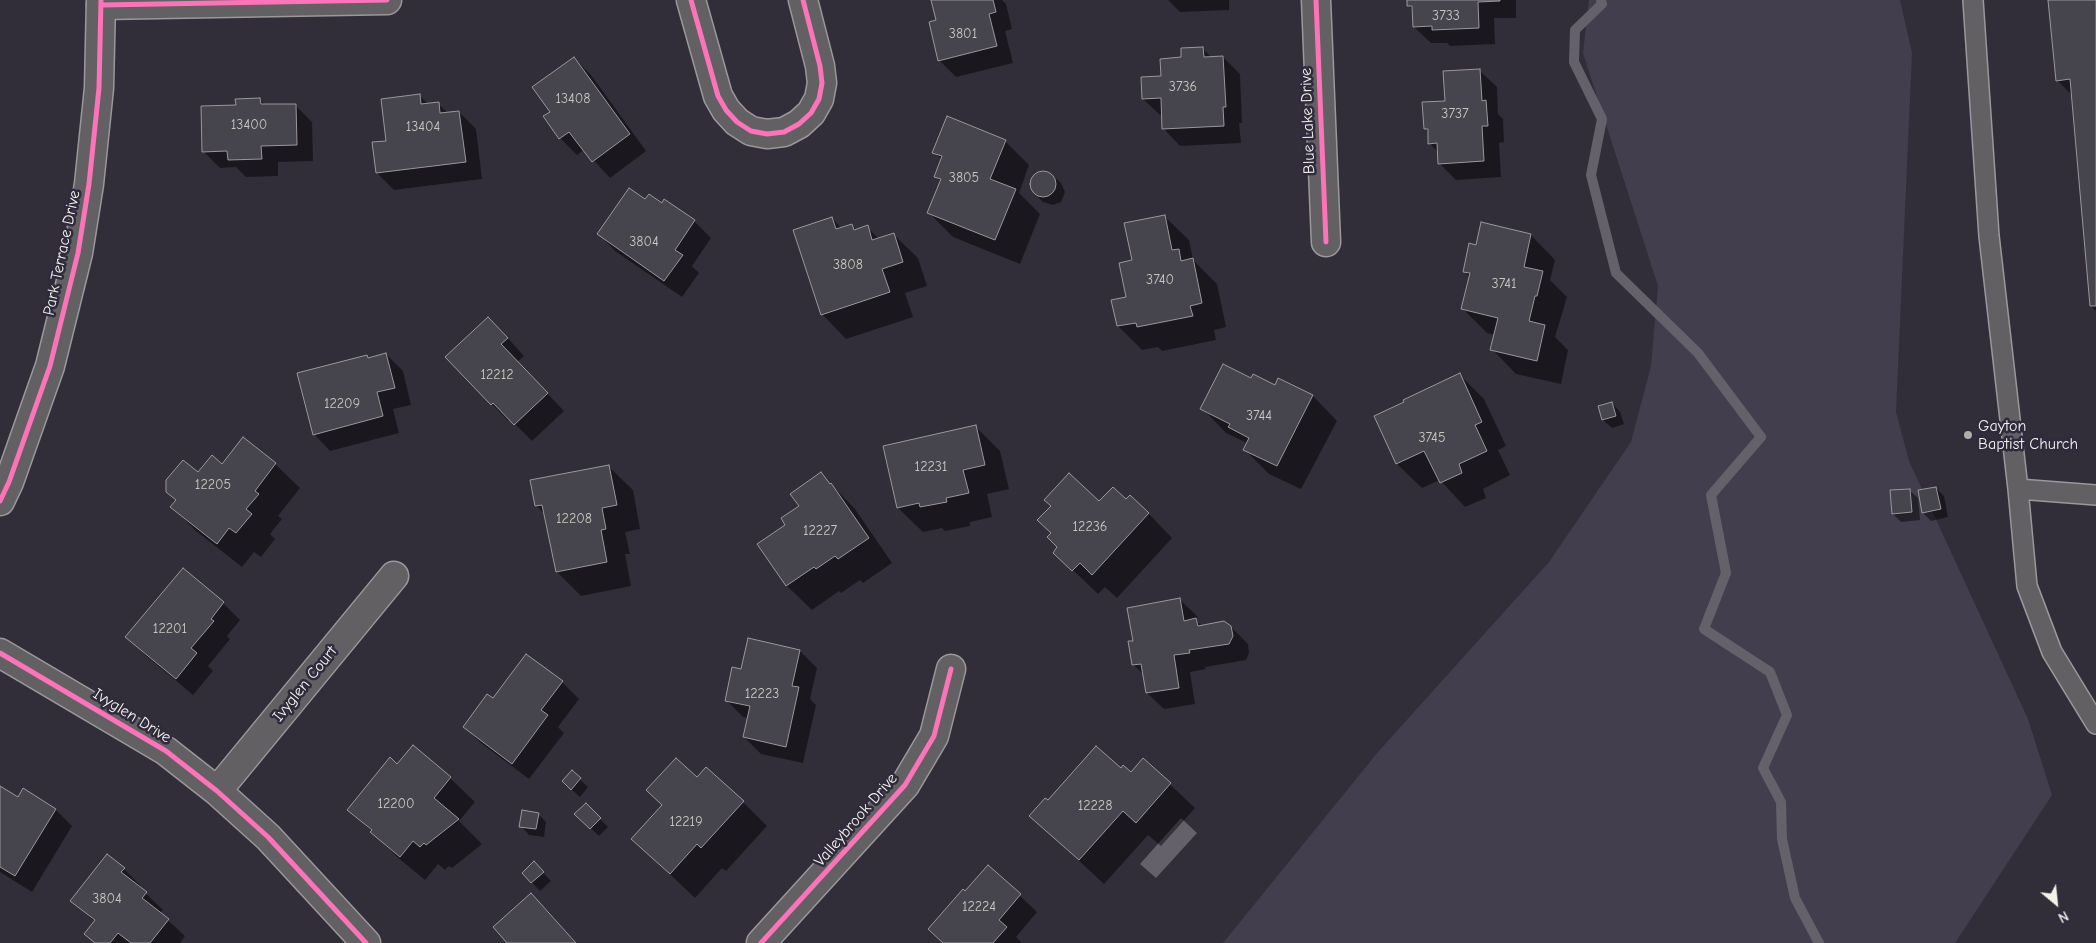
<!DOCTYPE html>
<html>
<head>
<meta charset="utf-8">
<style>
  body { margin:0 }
  #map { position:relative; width:2096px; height:943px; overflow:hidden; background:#312e39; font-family:"Comic Neue",sans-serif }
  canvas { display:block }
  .north { position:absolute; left:2031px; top:878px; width:50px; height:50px; -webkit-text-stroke:4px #2f2a3d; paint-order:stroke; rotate:152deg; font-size:14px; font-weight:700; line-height:20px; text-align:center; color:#f4f1e8 }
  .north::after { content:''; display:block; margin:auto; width:18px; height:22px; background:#f4f1e8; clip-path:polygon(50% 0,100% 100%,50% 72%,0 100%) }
</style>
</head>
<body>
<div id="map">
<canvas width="2096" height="943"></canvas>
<div class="north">N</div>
</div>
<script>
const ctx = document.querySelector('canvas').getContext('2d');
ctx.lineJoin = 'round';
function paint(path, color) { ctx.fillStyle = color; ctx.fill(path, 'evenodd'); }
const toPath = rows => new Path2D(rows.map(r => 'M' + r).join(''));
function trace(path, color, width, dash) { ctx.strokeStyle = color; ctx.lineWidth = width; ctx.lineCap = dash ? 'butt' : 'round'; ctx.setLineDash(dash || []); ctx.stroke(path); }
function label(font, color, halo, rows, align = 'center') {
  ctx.font = font + ' "Comic Neue",sans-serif'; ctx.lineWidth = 5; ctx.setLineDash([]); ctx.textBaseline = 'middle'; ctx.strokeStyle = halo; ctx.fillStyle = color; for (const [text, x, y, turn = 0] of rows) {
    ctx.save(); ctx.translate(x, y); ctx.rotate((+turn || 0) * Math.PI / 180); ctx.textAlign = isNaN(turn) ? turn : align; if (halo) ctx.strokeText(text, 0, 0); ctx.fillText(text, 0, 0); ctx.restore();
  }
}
const green = toPath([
  [1589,0,1900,0,1912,53,1896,412,1909,461,2028,719,2052,795,1955,943,1223,943,1378,752,1549,562,1631,442,1651,366,1658,286,1583,53]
]);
const water = toPath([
  [1181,818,1197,833,1156,878,1140,864]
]);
const shadow = toPath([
  [933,0,1002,0,1006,4,1012,29,1005,31,1013,63,956,77,939,60,938,21],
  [1168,0,1229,0,1229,10,1180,12],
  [1408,0,1516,0,1516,18,1494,18,1495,44,1450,46,1447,43,1431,43,1414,27,1414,11,1408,5],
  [2050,0,2096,0,2096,311,2091,306,2073,96,2057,80],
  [1203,49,1212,58,1223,57,1240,74,1242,123,1239,123,1241,143,1180,146,1164,129,1163,115,1160,115,1143,99,1162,77,1182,59],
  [574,58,591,75,646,151,610,178,584,150,577,155,560,138,551,112],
  [1480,71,1497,87,1498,114,1503,119,1504,142,1499,143,1501,177,1456,180,1439,163,1439,153,1429,143,1429,132,1425,129,1446,102],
  [419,95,429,105,438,104,448,113,459,112,476,129,482,179,394,190,377,173,388,142],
  [260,99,265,105,295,105,312,122,313,161,278,162,278,176,246,177,236,167,220,168,203,151,237,106],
  [1005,141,1029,165,1019,193,1040,214,1020,264,953,237,929,213,941,182,936,176,942,160,934,152],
  [1044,171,1052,175,1061,183,1065,192,1061,202,1053,205,1043,202,1034,193,1030,184,1034,175],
  [646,201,662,205,665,201,694,221,711,238,692,266,699,273,682,297,615,251,599,234],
  [1164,216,1189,240,1193,260,1217,284,1226,327,1214,330,1216,340,1162,351,1158,347,1142,350,1118,326,1128,298,1133,261],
  [832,218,842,229,852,226,857,230,867,227,879,239,893,234,918,258,927,286,905,293,913,317,846,339,822,314],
  [1531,235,1555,260,1550,280,1567,297,1555,337,1568,350,1561,384,1516,374,1492,349,1495,335,1487,333,1463,309,1470,277,1464,271,1476,247],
  [505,335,524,356,517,362,564,411,532,441,510,419,508,421,447,357],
  [386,354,403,371,411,405,393,409,399,433,330,451,314,434,367,356,370,359],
  [1460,375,1484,399,1506,446,1498,450,1510,475,1483,489,1486,498,1465,507,1440,480,1422,488,1397,464,1375,417],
  [1279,379,1313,396,1337,421,1301,489,1269,474,1245,450,1247,445,1245,442,1226,433,1202,408,1252,380,1275,387],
  [1612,403,1620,412,1624,424,1612,428,1603,420],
  [976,427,1000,451,1009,489,987,494,992,517,970,522,970,526,945,531,942,528,923,532,898,508],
  [244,439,275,464,300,488,278,516,282,519,270,534,275,539,261,557,254,552,242,567,196,531,172,507,177,501,167,492,198,474,222,465],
  [608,466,633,490,640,529,625,532,630,554,625,554,631,586,581,596,557,572,545,515,536,505],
  [821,474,855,509,892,563,863,583,860,580,841,593,839,591,812,610,787,586,759,544,787,525],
  [1936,488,1944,496,1948,517,1931,521,1923,513],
  [1909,490,1918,498,1920,520,1901,522,1893,514],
  [1126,501,1148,513,1172,538,1117,598,1105,587,1098,594,1054,552,1099,503],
  [183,570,223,603,240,620,227,636,230,639,208,666,213,671,193,695,144,654,127,637],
  [1180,600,1197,616,1198,622,1202,626,1231,627,1248,644,1249,653,1246,660,1205,667,1206,669,1190,672,1195,704,1164,709,1147,693,1144,675,1133,664,1134,642],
  [749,640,800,651,817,668,810,699,816,705,803,763,761,754,744,737,748,718,743,717,726,700,742,671],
  [527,656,562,682,579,699,558,727,564,733,529,779,481,743,464,727,493,700],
  [413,747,450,778,475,802,459,821,482,844,452,868,449,866,445,870,438,864,425,880,396,856,349,809,397,765],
  [1143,759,1195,808,1161,846,1148,835,1104,884,1031,816,1048,801,1121,769,1131,774],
  [572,772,588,787,580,797,571,789],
  [697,779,743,802,767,826,726,871,722,868,695,898,633,839],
  [0,788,18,799,56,810,72,826,32,892,0,872],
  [586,805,608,827,599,836,576,814],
  [538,814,546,822,544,837,529,835,521,826],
  [107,856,124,869,141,886,139,887,163,910,160,913,185,936,180,943,95,943,95,922,72,900],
  [534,863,551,881,540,891,523,873],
  [988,866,1037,912,1016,937,1022,943,943,943,965,893],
  [531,894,548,911,576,943,509,943]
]);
const stream = toPath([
  [1601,0,1602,4,1575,30,1574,62,1602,119,1591,175,1616,273,1698,353,1761,437,1711,495,1726,573,1704,629,1770,672,1787,715,1763,768,1781,802,1782,839,1795,898,1819,943]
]);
const building = toPath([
  [931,0,993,0,996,12,989,14,997,46,938,61,929,22,936,20,931,0],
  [1407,0,1500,0,1500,1,1478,2,1479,28,1432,30,1432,26,1413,27,1412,6,1407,6,1407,0],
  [2048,0,2096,0,2096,306,2090,306,2070,79,2056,81,2048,0],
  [1203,47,1204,57,1223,56,1226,107,1223,107,1224,126,1162,129,1161,98,1142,99,1141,77,1161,76,1160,59,1181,57,1181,48,1203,47],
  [574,57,630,134,592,162,569,132,559,139,543,116,550,112,532,87,574,57],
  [1480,69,1482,101,1486,100,1488,126,1482,126,1484,161,1438,164,1437,143,1428,144,1428,129,1424,129,1422,102,1445,101,1443,71,1480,69],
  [420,94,421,104,439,102,440,113,459,111,466,162,376,173,372,142,386,141,381,99,420,94],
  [260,98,261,104,296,104,297,145,261,146,262,159,228,160,227,151,202,152,201,106,236,105,235,99,260,98],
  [947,116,1006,140,990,179,1016,189,995,240,927,213,941,179,934,177,942,156,932,153,947,116],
  '1030 184a13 13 0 1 1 26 0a13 13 0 1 1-26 0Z',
  [629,188,645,199,649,194,662,203,664,199,695,220,675,250,683,255,664,281,597,234,629,188],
  [1165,215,1172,250,1179,249,1181,261,1193,258,1202,303,1190,306,1193,316,1137,327,1136,323,1117,326,1111,300,1126,297,1119,263,1132,260,1124,223,1165,215],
  [832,217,836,229,852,224,854,230,868,225,872,240,894,233,903,262,882,269,890,292,821,315,793,230,832,217],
  [1481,222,1531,234,1524,267,1543,271,1537,296,1535,296,1529,321,1545,325,1537,361,1490,350,1498,318,1461,309,1470,273,1463,272,1469,243,1476,245,1481,222],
  [488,317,508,338,501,344,548,393,514,425,493,403,491,405,445,357,488,317],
  [386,353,395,388,377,392,383,416,313,435,297,373,367,355,368,358,386,353],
  [1223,364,1251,378,1253,374,1275,385,1278,378,1313,395,1277,466,1243,450,1249,438,1228,427,1230,424,1200,409,1223,364],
  [1460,373,1482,422,1475,425,1487,451,1459,464,1462,473,1440,483,1424,451,1396,464,1374,416,1404,402,1403,400,1460,373],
  [1612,402,1616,416,1602,420,1598,406,1612,402],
  [976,425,985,465,963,470,969,493,946,498,947,502,920,507,919,503,897,508,883,446,976,425],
  [243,437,276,463,255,491,259,494,246,509,252,514,236,533,229,528,217,544,170,507,176,500,166,492,166,480,183,460,198,472,212,455,222,464,243,437],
  [609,465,617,505,602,508,606,529,601,530,607,562,556,572,542,505,535,506,530,480,609,465],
  [821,472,830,484,831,483,869,538,838,559,835,556,816,569,814,567,786,586,757,544,785,525,781,518,799,506,790,494,821,472],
  [1069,473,1099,501,1113,487,1126,499,1130,495,1149,513,1092,575,1080,563,1072,571,1053,553,1057,547,1047,537,1051,533,1037,520,1051,506,1044,500,1069,473],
  [1936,487,1941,509,1922,513,1918,490,1936,487],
  [1910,489,1912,512,1892,514,1890,490,1910,489],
  [183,568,224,602,211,619,214,621,191,648,197,653,176,679,125,637,183,568],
  [1180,598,1184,621,1196,618,1198,626,1224,621,1231,626,1233,636,1229,644,1189,650,1190,653,1174,655,1179,688,1146,693,1141,664,1132,665,1128,641,1133,641,1127,608,1180,598],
  [748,638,800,650,792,686,799,687,786,747,743,737,750,706,725,701,732,667,741,669,748,638],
  [526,654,563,681,541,710,548,715,512,764,463,727,487,694,493,698,526,654],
  [413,745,451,777,434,798,459,819,426,845,424,843,420,847,413,841,400,857,370,832,372,830,347,810,390,757,397,764,413,745],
  [1096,746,1121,768,1123,765,1131,772,1143,758,1171,783,1136,823,1123,811,1079,860,1029,816,1045,798,1048,800,1096,746],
  [676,758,697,777,706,767,744,801,701,848,697,844,670,874,631,839,662,805,646,790,676,758],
  [572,770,581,778,571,790,562,781,572,770],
  [0,786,18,797,23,788,56,809,15,876,0,867,0,786],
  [586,803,601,818,590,829,574,814,586,803],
  [522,810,539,813,536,829,519,827,522,810],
  [107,854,125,868,121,872,147,892,142,898,169,919,150,943,131,943,118,933,110,943,95,943,84,934,95,920,70,901,107,854],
  [534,861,544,872,531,883,522,873,534,861],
  [988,865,1021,894,999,920,1007,927,993,943,943,943,928,929,963,889,965,891,988,865],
  [531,893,576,943,507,943,493,927,531,893]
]);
const lane = toPath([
  [1973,0,1989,236,2018,489,2096,495],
  [2018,489,2027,586,2052,652,2096,724]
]);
const street = toPath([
  [691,0,718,96,726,110,737,122,751,131,767,134,784,132,799,124,811,113,819,99,822,83,820,66,803,0],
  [1316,0,1326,242],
  [101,5,387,0],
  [0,653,166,751,217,791,268,837,366,943],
  [217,791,394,576],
  [761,943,905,785,934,736,951,669]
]);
const secondary = toPath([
  [0,501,9,482,50,366,78,253,89,184,99,88,101,0]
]);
const cycleway = toPath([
  [691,0,718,96,726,110,737,122,751,131,767,134,784,132,799,124,811,113,819,99,822,83,820,66,803,0],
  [1316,0,1326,242],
  [101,5,387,0],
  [0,501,9,482,50,366,78,253,89,184,99,88,101,0],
  [0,653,166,751,217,791,268,837,366,943],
  [761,943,905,785,934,736,951,669]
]);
const markers = [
  [1968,435,5,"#b0adab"]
];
const numberNames = [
  ["3733",1446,16],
  ["3801",963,34],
  ["3736",1183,87],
  ["13408",573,99],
  ["3737",1455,114],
  ["13400",249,125],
  ["13404",423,127],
  ["3805",964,178],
  ["3804",644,242],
  ["3808",848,265],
  ["3740",1160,280],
  ["3741",1504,284],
  ["12212",497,375],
  ["12209",342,404],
  ["3744",1259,416],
  ["3745",1432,438],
  ["12231",931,467],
  ["12205",213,485],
  ["12208",574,519],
  ["12236",1090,527],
  ["12227",820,531],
  ["12201",170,629],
  ["12223",762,694],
  ["12200",396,804],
  ["12228",1095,806],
  ["12219",686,822],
  ["3804",107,899],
  ["12224",979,907]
];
const streetNames = [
  ["Blue Lake Drive",1308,121,-92],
  ["Park Terrace Drive",62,253,-78],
  ["Ivyglen Court",305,684,-51],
  ["Ivyglen Drive",132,716,32],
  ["Valleybrook Drive",856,820,-49]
];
const poiNames = [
  ["Gayton",1978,426],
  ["Baptist Church",1978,444]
];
paint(green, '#423e4d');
paint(water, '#65616b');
paint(shadow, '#0007');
trace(stream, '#65616b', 10);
paint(building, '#46444c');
trace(building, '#9a989b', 1);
trace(lane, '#9a989b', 22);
trace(street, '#9a989b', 31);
trace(secondary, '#9a989b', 31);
trace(lane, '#626063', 19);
trace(street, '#626063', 28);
trace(secondary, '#626063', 28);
trace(cycleway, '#fb73b8', 5);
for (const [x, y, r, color] of markers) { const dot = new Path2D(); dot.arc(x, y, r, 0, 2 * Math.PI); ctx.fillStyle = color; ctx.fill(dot); trace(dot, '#2f2a3d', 2); }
label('14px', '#c8c6c1', null, numberNames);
label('16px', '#f4f1e8', '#2f2a3d', streetNames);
label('16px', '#f4f1e8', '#2f2a3d', poiNames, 'left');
</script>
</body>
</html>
